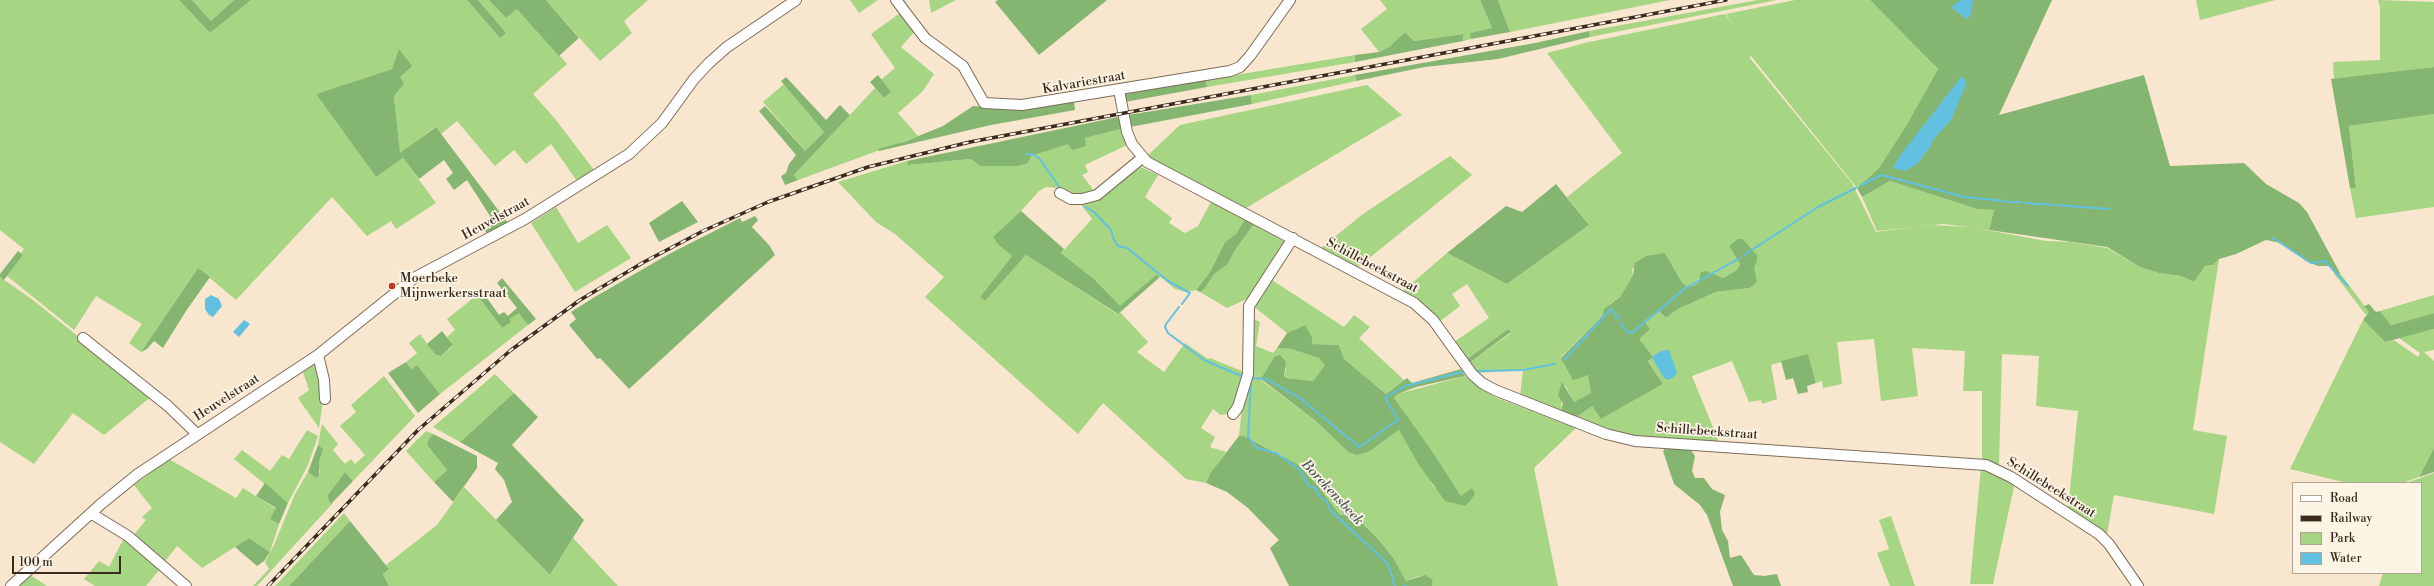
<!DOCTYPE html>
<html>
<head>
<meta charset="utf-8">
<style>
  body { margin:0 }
  #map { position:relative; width:2434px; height:586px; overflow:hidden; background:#f8e6ce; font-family:"Libre Bodoni",serif }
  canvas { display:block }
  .legend { position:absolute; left:2292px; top:482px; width:130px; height:92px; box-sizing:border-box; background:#fcf5e5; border:1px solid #afa495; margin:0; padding:5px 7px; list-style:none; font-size:12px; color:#3b2a1e }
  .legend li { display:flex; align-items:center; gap:8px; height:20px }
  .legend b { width:20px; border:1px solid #afa495 }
  .scale { position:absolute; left:12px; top:556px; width:109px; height:18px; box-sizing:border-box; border:2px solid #3b2a1e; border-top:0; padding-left:5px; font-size:12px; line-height:14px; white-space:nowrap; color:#3b2a1e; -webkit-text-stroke:3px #fcf5e5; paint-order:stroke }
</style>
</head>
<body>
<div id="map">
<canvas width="2434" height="586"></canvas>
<ul class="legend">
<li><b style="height:5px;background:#fff"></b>Road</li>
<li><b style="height:5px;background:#3b2a1e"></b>Railway</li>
<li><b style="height:11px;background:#a6d583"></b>Park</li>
<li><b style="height:11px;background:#62c1e1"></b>Water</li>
</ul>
<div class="scale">100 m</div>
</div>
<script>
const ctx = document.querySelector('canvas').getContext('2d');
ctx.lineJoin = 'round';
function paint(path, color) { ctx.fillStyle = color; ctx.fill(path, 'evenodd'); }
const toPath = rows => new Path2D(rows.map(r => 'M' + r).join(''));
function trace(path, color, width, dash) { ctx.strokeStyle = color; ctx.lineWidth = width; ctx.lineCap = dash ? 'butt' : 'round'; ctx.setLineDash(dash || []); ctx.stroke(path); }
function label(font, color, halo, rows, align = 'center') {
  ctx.font = font + ' "Libre Bodoni",serif'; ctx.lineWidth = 3.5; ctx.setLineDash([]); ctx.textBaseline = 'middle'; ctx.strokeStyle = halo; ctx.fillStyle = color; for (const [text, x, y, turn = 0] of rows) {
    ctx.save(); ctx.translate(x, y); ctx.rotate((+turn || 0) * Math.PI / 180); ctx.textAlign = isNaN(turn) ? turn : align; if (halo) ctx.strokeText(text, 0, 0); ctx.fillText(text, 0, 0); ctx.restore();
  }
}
const green = toPath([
  [0,0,179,0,210,33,251,0,467,0,500,38,505,33,478,0,489,0,506,18,517,8,567,64,533,94,556,120,594,170,577,181,551,144,526,164,514,150,495,166,457,121,441,134,435,127,400,154,394,95,404,84,392,69,316,94,376,177,403,158,436,203,396,229,391,221,367,236,332,197,236,300,198,268,141,352,129,343,142,324,96,296,74,330,7,276,23,255,21,253,24,249,0,230],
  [192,0,234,0,211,21],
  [546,0,648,0,624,21,632,33,600,61],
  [850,0,878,0,859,13],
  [929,0,956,0,931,13],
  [1380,0,1480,0,1492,28,1471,33,1471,39,1463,41,1462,34,1414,41,1405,32,1389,47,1379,52,1361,29,1387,9],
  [1498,0,1670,0,1510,32],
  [1758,0,1777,0,1590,37,1589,31],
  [1795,0,1870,0,1938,69,1906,126,1879,168,1857,188,1751,56,1749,57,1852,183,1876,232,1930,225,1970,227,1943,224,1877,231,1862,197,1890,181,1977,209,1994,210,1989,230,1976,228,2046,241,2071,242,2107,248,2140,267,2159,273,2181,276,2194,282,2205,266,2213,265,2219,259,2193,430,2227,436,2214,514,2114,495,2107,534,2068,509,2078,411,2036,406,2039,356,2002,354,1999,465,1982,459,1982,391,1963,391,1965,351,1912,348,1918,396,1881,401,1874,339,1837,342,1842,384,1823,388,1822,381,1816,383,1808,354,1771,365,1777,399,1762,404,1761,400,1749,402,1732,361,1692,376,1719,442,1624,435,1574,419,1592,406,1601,419,1663,384,1648,360,1653,357,1638,339,1644,321,1659,311,1666,318,1678,309,1716,292,1750,288,1757,282,1753,268,1757,261,1757,255,1743,239,1729,246,1740,264,1737,270,1723,278,1707,271,1699,278,1698,283,1693,286,1686,286,1681,281,1665,253,1632,269,1633,275,1620,297,1610,304,1603,315,1561,357,1588,374,1591,393,1574,402,1565,385,1560,413,1520,397,1523,370,1478,373,1469,363,1511,333,1508,329,1466,360,1454,342,1489,318,1467,284,1452,294,1460,306,1439,322,1425,305,1403,291,1447,253,1507,284,1589,225,1567,197,1622,153,1547,53,1589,42,1725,14,1734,26,1726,14],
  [2196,0,2275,0,2200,20],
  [2378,0,2434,2,2434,67,2334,79,2333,62,2380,60,2380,7],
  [903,11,916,30,901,47,934,74,923,91,898,113,918,136,798,180,794,175,875,88,884,98,891,92,881,80,895,68,871,34],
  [1355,55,1355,62,1207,87,1206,80],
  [1355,75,1356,81,1252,104,1251,95],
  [784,84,824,132,805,151,763,102],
  [1367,85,1402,115,1246,208,1146,157,1180,125],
  [2434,114,2434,207,2356,218,2350,188,2356,187,2349,126],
  [1121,129,1127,145,1085,165,1088,172,1082,175,1095,192,1079,195,1065,193,1058,188,1046,187,1039,191,1021,211,997,242,1012,256,980,297,985,301,1026,255,1117,314,1120,312,1148,342,1137,352,1164,372,1185,343,1208,359,1210,358,1244,372,1234,407,1227,414,1221,415,1213,409,1201,428,1215,437,1210,447,1226,452,1211,472,1206,483,1186,479,1103,403,1078,434,925,297,944,277,895,234,876,222,838,182,907,161,908,165,971,159,980,166,1018,166,1028,163,1031,156,1068,143,1072,150,1085,138],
  [1450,156,1472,175,1357,268,1321,248,1363,214],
  [1141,167,1158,175,1145,197,1172,218,1169,223,1185,233,1198,226,1211,202,1245,219,1236,234,1225,242,1210,272,1196,290,1186,292,1175,289,1157,274,1120,307,1095,280,1061,253,1092,219,1079,202],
  [556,207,578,243,607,225,631,258,575,292,531,223],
  [1254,224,1285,242,1249,298,1227,308,1200,292,1214,274,1227,265,1235,250],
  [2340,273,2369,312,2366,315,2336,276],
  [0,277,33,300,152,396,104,435,73,413,34,464,0,442],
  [1269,278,1344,327,1354,315,1370,327,1359,338,1404,380,1386,394,1344,359,1339,345,1311,344,1305,325,1287,333,1252,305],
  [477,295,502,328,510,322,508,319,519,312,528,325,440,394,417,365,411,369,406,362,417,353,409,343,420,334,436,355,441,356,453,346,447,337,455,330,447,319],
  [2434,295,2434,313,2391,325,2380,311],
  [1251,318,1260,322,1256,346,1273,353,1277,348,1291,349,1319,358,1326,365,1313,381,1286,378,1284,376,1286,369,1274,357,1261,380,1317,422,1348,452,1370,451,1399,430,1434,487,1465,506,1472,489,1461,496,1434,454,1397,405,1394,398,1398,394,1465,376,1484,391,1497,398,1576,428,1534,468,1558,586,1432,586,1433,580,1419,576,1406,581,1394,559,1379,540,1352,513,1340,515,1318,486,1279,454,1244,436,1239,436],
  [2363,320,2385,342,2394,340,2418,357,2420,353,2399,338,2434,329,2434,350,2424,352,2434,361,2434,448,2419,477,2402,483,2347,483,2290,469],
  [317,362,323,400,319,428,298,398,309,390,303,372],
  [495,374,514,393,460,442,433,427],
  [384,376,415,416,353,481,345,472,327,496,331,503,333,503,257,586,253,586,269,569,265,562,274,545,295,494,308,472,316,478,320,472,318,466,321,456,318,445,322,424,338,444,333,450,345,464,351,459,355,464,365,455,340,426,356,412,351,405],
  [307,430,318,436,308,465,288,503,234,459,242,450,270,471,282,455,289,459],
  [426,431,433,434,428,440,427,445,447,470,434,482,406,451],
  [169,459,236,498,243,488,276,509,270,519,279,524,270,552,249,538,202,568,177,546,163,564,133,536,146,520,142,517,152,508,134,485],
  [1981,468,2015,482,1993,584,1970,584],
  [2434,473,2434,586,2379,586,2383,573,2421,573,2421,483,2406,483],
  [464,487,550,575,573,538,618,586,389,586,383,574,389,569,386,565,437,525],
  [344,513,350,521,289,586,275,586],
  [1891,516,1915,586,1890,586,1877,553,1889,549,1879,520],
  [125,536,160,569,146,586,95,586,84,579,99,561,109,567],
  [30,575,47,586,19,586]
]);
const forest = toPath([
  [179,0,192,0,211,21,234,0,251,0,210,33],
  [467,0,478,0,506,33,500,38],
  [489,0,546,0,579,38,559,56,517,9,506,18],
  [998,0,1107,0,1039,55,995,2],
  [1480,0,1498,0,1510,32,1471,39,1470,33,1492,28],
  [1870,0,2052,0,1999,115,2144,75,2170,166,2244,163,2266,184,2299,203,2307,212,2340,273,2336,276,2330,266,2318,266,2306,261,2281,243,2266,240,2236,254,2219,259,2213,265,2205,266,2194,282,2181,276,2159,273,2140,267,2107,247,1989,230,1994,210,1977,209,1890,181,1862,197,1857,188,1879,168,1906,126,1938,69],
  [1589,31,1590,37,1498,59,1425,67,1356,81,1355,75,1535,43],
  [1405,32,1414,41,1463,34,1463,41,1355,62,1355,55,1379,52,1389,47],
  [399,49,412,66,400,77,404,84,394,96,400,153,436,127,508,223,488,235,482,227,489,221,490,216,467,180,454,190,446,179,453,173,444,160,419,179,403,158,376,177,316,94,392,69],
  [2434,67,2434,114,2349,126,2356,188,2350,188,2331,79],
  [878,75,891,92,884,98,870,82],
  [786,77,826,120,840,105,850,115,794,175,798,180,785,185,781,176,786,173,789,164,796,155,759,111,765,106,805,151,824,132,781,81],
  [1206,80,1207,87,1125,102,1124,96,1127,93],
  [1251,95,1252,104,1130,127,1128,115],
  [1074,102,1075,110,991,125,879,151,878,149,906,141,943,126,973,106,1022,109],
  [1118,117,1121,129,1085,138,1086,146,1072,150,1068,144,1031,156,1028,163,1018,166,980,166,971,159,908,165,907,161],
  [1556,184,1589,225,1507,284,1447,253,1506,206,1522,212],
  [682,201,698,222,659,242,649,223],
  [1021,211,1064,249,1061,253,1095,280,1120,306,1157,274,1160,277,1118,314,1026,255,985,301,980,297,1012,256,998,244,993,237],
  [755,216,758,220,752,227,769,245,775,255,629,389,600,358,597,359,569,325,576,319,571,312,593,298,669,254,740,218,742,222],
  [1245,219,1254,224,1235,250,1227,265,1214,274,1204,289,1200,292,1196,290,1210,272,1225,242,1236,234],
  [1738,239,1743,239,1757,255,1757,261,1754,268,1757,282,1750,288,1716,292,1678,309,1666,318,1659,311,1644,321,1650,329,1639,339,1653,357,1648,361,1663,384,1601,419,1592,406,1574,419,1560,413,1563,403,1558,395,1562,382,1574,402,1591,393,1588,375,1573,380,1561,358,1603,315,1604,309,1620,297,1633,275,1635,263,1646,256,1665,253,1681,281,1686,286,1693,286,1698,283,1701,272,1707,271,1723,278,1737,270,1740,264,1729,246],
  [18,251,23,255,4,280,0,277,0,274],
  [198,268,210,277,186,311,166,343,163,348,154,341,147,349,141,352],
  [502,278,536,319,528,325,519,313,509,319,511,322,502,328,477,295,482,291,499,315,504,312,508,316,517,308,497,283],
  [2369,304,2376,312,2380,311,2391,325,2434,313,2434,329,2385,342,2363,320,2369,312,2364,306],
  [1305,325,1312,337,1312,344,1339,345,1344,359,1386,394,1407,378,1412,383,1461,369,1465,376,1416,387,1398,394,1394,398,1434,454,1461,496,1472,488,1475,494,1470,501,1465,506,1445,501,1419,465,1399,430,1370,451,1357,455,1348,452,1317,422,1261,379,1274,357,1280,355,1286,362,1284,376,1286,378,1313,381,1325,365,1319,358,1291,349,1277,348,1287,333],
  [1508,329,1511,332,1469,363,1466,360],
  [442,331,453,345,441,356,436,355,427,344],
  [1808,354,1816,383,1807,386,1808,392,1798,394,1793,378,1786,380,1781,361],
  [406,362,411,369,417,365,440,394,418,413,388,373],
  [514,393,538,417,512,445,584,520,550,575,496,520,512,502,504,480,495,469,498,463,460,442],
  [433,434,477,456,477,468,453,502,434,482,447,470,427,445,428,440],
  [1239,436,1244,436,1297,464,1318,486,1340,515,1352,513,1379,540,1394,559,1406,581,1425,575,1433,580,1432,586,1289,586,1270,548,1279,540,1248,508,1227,492,1206,483,1211,472],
  [318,445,323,449,319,462,319,476,316,478,308,472],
  [1665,448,1690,449,1695,456,1692,471,1695,478,1704,478,1712,489,1725,495,1720,512,1722,530,1728,541,1730,558,1741,555,1754,575,1764,576,1777,574,1781,586,1733,586,1707,515,1700,505,1674,484,1663,451],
  [2434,448,2434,472,2419,477],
  [345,472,353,481,331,504,327,496],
  [265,483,288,503,279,524,270,519,276,508,256,496],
  [350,521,389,569,383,574,389,586,289,586],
  [249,538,270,552,264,561,257,566,235,547]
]);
const water = toPath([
  [1961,0,1973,0,1971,14,1967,19,1952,8,1954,4],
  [1961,77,1966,80,1966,85,1951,120,1933,140,1930,147,1917,164,1905,171,1893,168,1899,157],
  [211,295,219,299,222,306,213,317,209,315,205,309,205,299],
  [244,320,250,324,239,337,233,332],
  [1669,350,1677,372,1675,376,1669,380,1664,378,1652,357,1661,351]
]);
const stream = toPath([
  [903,0,911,12],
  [1026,154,1032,154,1039,158,1060,188],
  [1861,185,1881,175,1965,197,2004,201],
  [2007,202,2021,202],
  [2025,203,2032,203],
  [2033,204,2043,204],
  [2045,204,2053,205],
  [2056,205,2109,209],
  [1085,207,1094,212,1111,230,1114,240,1118,246,1127,248,1168,281,1190,293,1182,304],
  [2273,238,2311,263,2325,261,2348,286],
  [1744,255,1818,207,1856,188],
  [1179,307,1166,324,1165,327,1168,333,1204,360,1244,377],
  [1621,323,1627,332,1632,333,1684,289,1740,258],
  [1565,359,1611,309,1619,319],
  [1478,371,1523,370,1555,364],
  [1251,378,1266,379,1300,398,1359,447,1398,420,1385,398,1405,386,1462,372],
  [1251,380,1248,437,1257,448,1276,453,1300,470,1308,485,1316,489,1319,496,1327,502,1330,510,1388,564,1395,586],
  [1403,586,1407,586]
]);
const minor = toPath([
  [896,0,925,38,963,66,984,103,1022,105,1230,71,1240,67,1250,56,1290,0],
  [1119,90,1127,132,1132,144,1147,162,1414,303,1433,320,1472,374,1482,383,1495,390,1606,434,1635,441,1986,465,2011,477,2099,534,2109,544,2138,586],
  [1060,193,1071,199,1082,199,1097,195,1142,158],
  [83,338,168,406,196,433],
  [318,355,324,380,325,399],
  [1233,414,1238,407,1248,374,1249,306,1293,238],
  [92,514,128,536,186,586],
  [11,586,101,504,138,474,318,355,414,278,525,219,629,154,662,123,694,79,709,63,727,47,796,0]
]);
const rail = toPath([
  [268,586,418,430,511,350,580,300,644,262,703,231,768,202,868,167,970,142,1726,0]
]);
const markers = [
  [392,286,4,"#c8321e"]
];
const streetNames = [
  ["Kalvariestraat",1084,83,-10],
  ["Heuvelstraat",496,219,-29],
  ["Schillebeekstraat",1372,266,28],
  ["Heuvelstraat",227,398,-33],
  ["Schillebeekstraat",1707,432,4],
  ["Schillebeekstraat",2051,488,32]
];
const poiNames = [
  ["Moerbeke",400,279],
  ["Mijnwerkersstraat",400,294]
];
const waterNames = [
  ["Borekensbeek",1332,493,47]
];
paint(green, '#a6d583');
paint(forest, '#84b671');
paint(water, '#62c1e1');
trace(stream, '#62c1e1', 2);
trace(minor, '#7d6c5c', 12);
trace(minor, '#fff', 10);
trace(rail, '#3b2a1e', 3.5);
trace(rail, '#fcf5e5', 2, [6]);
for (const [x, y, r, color] of markers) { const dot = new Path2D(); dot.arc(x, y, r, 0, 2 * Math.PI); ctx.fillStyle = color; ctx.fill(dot); trace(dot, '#fcf5e5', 1.5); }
label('13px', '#3b2a1e', '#fcf5e5', streetNames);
label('13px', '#3b2a1e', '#fcf5e5', poiNames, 'left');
label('italic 14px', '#475758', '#fcf5e5', waterNames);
</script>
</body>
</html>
